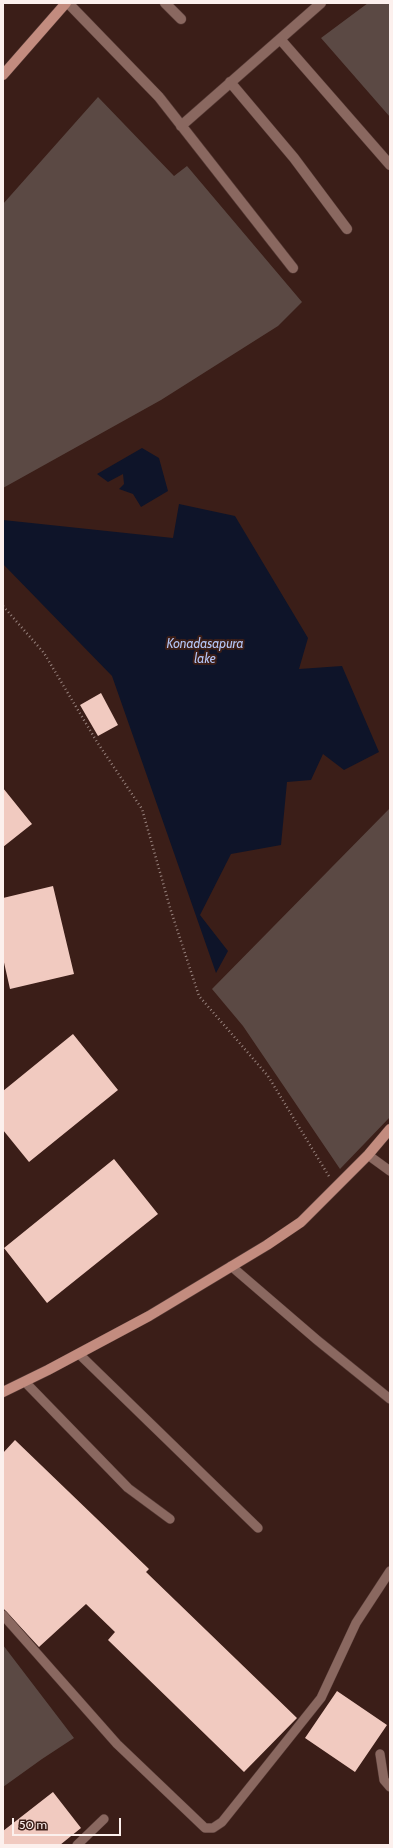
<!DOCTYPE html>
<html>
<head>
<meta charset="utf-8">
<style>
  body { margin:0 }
  #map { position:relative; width:393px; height:1848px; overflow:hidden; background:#3b1e18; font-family:Cabin,sans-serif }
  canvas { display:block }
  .frame { position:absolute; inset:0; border:4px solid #fcf0ed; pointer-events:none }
  .scale { position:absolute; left:12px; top:1818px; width:109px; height:18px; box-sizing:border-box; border:2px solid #fcf0ed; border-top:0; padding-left:5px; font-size:12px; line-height:14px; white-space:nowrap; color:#fcf0ed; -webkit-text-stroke:3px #3b1e18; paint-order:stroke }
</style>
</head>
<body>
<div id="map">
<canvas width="393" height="1848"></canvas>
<div class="frame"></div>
<div class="scale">50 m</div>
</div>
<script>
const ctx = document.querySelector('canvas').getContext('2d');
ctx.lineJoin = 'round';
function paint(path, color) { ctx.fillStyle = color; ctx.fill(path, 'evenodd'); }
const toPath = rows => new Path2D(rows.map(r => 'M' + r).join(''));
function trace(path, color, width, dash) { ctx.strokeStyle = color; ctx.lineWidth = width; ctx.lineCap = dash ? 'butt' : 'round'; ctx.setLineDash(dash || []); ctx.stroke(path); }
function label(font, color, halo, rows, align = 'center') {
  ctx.font = font + ' Cabin,sans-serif'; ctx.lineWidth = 4; ctx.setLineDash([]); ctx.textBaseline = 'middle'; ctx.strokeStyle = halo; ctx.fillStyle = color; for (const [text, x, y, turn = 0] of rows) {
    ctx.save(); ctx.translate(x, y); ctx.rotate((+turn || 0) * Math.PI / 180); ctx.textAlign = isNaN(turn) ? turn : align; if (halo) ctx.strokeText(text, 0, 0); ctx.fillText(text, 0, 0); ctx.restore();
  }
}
const green = toPath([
  [368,3,390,3,390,117,321,38],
  [98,97,174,176,187,166,302,302,278,326,161,400,3,488,3,204],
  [390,808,390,1117,340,1169,243,1026,212,989],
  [3,1645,74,1738,42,1759,3,1787]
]);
const water = toPath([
  [142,448,159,458,168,491,141,507,133,494,119,489,124,484,123,474,108,482,97,474],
  [179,504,235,516,308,638,299,669,342,666,379,752,344,770,323,754,311,780,287,782,281,845,231,854,200,915,228,951,216,973,112,676,3,564,3,520,173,538]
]);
const building = toPath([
  [101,693,118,725,98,736,80,705],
  [3,788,32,824,3,847],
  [53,886,74,974,10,989,3,958,3,898],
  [73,1034,118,1090,29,1162,3,1130,3,1091],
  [114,1159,158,1214,47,1303,4,1248],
  [15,1440,149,1569,146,1572,297,1718,244,1772,108,1640,115,1632,86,1604,39,1647,3,1608,3,1453],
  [337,1691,387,1725,355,1772,305,1738],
  [53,1792,81,1828,60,1845,3,1845,3,1831]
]);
const path = toPath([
  [3,606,44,653,97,742,142,809,171,911,199,996,268,1076,330,1178]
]);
const lane = toPath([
  [368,1155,390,1171],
  [231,1266,317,1340,390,1399],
  [79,1354,258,1528],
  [25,1382,128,1488,170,1519],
  [3,1615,117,1744,205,1828,213,1828,222,1822,321,1698,356,1623,390,1571],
  [380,1754,384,1780,390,1787],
  [77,1845,104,1819]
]);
const street = toPath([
  [68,3,159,97,293,268],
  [165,3,181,19],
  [280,39,390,165],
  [230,82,294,158,347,229],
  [181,126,321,3]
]);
const secondary = toPath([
  [3,75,66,3],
  [3,1392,48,1370,149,1316,267,1245,301,1222,368,1155,390,1129]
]);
const waterNames = [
  ["Konadasapura",205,644],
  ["lake",205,659]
];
paint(green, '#5b4944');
paint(water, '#0e1429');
paint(building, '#f1cac0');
trace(lane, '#563b36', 10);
trace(street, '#563b36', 11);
trace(secondary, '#563b36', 11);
trace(path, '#99847f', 2.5, [1, 3]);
trace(lane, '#8a6860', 9);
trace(street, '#8a6860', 10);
trace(secondary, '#c38c7f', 10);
label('italic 13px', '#b4c5f6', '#3b1e18', waterNames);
</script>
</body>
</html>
